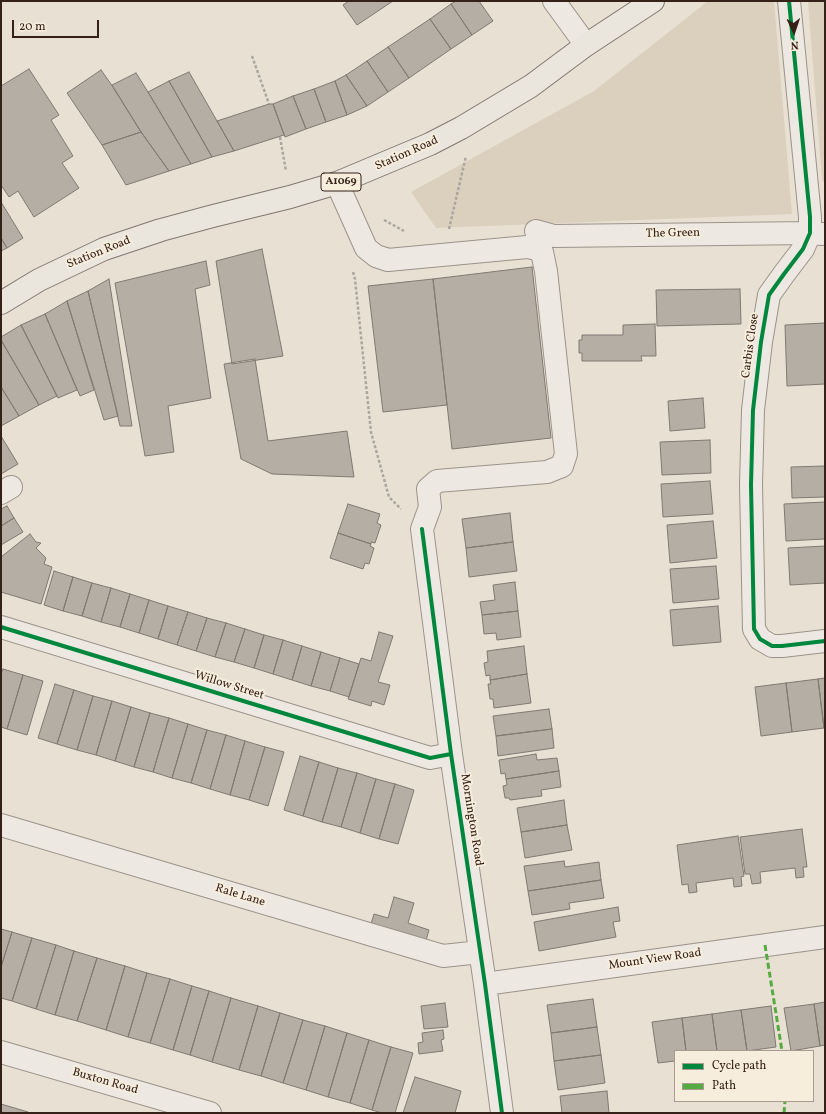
<!DOCTYPE html>
<html>
<head>
<meta charset="utf-8">
<style>
  body { margin:0 }
  #map { position:relative; width:826px; height:1114px; overflow:hidden; background:#e8e0d3; font-family:Vollkorn,serif }
  canvas { display:block }
  .frame { position:absolute; inset:0; border:2px solid #362119; pointer-events:none }
  .legend { position:absolute; left:674px; top:1050px; width:140px; height:52px; box-sizing:border-box; background:#f6eddd; border:1px solid #a99b8f; margin:0; padding:5px 7px; list-style:none; font-size:12px; color:#362119 }
  .legend li { display:flex; align-items:center; gap:8px; height:20px }
  .legend b { width:20px; border:1px solid #a99b8f }
  .north { position:absolute; left:774px; top:12px; width:40px; height:40px; -webkit-text-stroke:3px #f6eddd; paint-order:stroke; rotate:177deg; font-size:11px; font-weight:700; line-height:16px; text-align:center; color:#362119 }
  .north::after { content:''; display:block; margin:auto; width:14px; height:18px; background:#362119; clip-path:polygon(50% 0,100% 100%,50% 72%,0 100%) }
  .scale { position:absolute; left:12px; top:20px; width:87px; height:18px; box-sizing:border-box; border:2px solid #362119; border-top:0; padding-left:5px; font-size:12px; line-height:14px; white-space:nowrap; color:#362119; -webkit-text-stroke:3px #f6eddd; paint-order:stroke }
</style>
</head>
<body>
<div id="map">
<canvas width="826" height="1114"></canvas>
<div class="frame"></div>
<ul class="legend">
<li><b style="height:5px;background:#00873e"></b>Cycle path</li>
<li><b style="height:5px;background:#55aa42"></b>Path</li>
</ul>
<div class="north">N</div>
<div class="scale">20 m</div>
</div>
<script>
const ctx = document.querySelector('canvas').getContext('2d');
ctx.lineJoin = 'round';
function paint(path, color) { ctx.fillStyle = color; ctx.fill(path, 'evenodd'); }
const toPath = rows => new Path2D(rows.map(r => 'M' + r).join(''));
function trace(path, color, width, dash) { ctx.strokeStyle = color; ctx.lineWidth = width; ctx.lineCap = dash ? 'butt' : 'round'; ctx.setLineDash(dash || []); ctx.stroke(path); }
function label(font, color, halo, rows, align = 'center') {
  ctx.font = font + ' Vollkorn,serif'; ctx.lineWidth = 4; ctx.setLineDash([]); ctx.textBaseline = 'middle'; ctx.strokeStyle = halo; ctx.fillStyle = color; for (const [text, x, y, turn = 0] of rows) {
    ctx.save(); ctx.translate(x, y); ctx.rotate((+turn || 0) * Math.PI / 180); ctx.textAlign = isNaN(turn) ? turn : align; if (halo) ctx.strokeText(text, 0, 0); ctx.fillText(text, 0, 0); ctx.restore();
  }
}
const green = toPath([
  [708,1,774,1,792,214,436,228,411,192,594,91],
  [808,1,825,1,825,183,822,180]
]);
const building = toPath([
  [349,1,393,1,357,25,343,5,349,1],
  [456,1,479,1,493,21,472,35,451,4,456,1],
  [451,4,472,35,451,49,430,19,451,4],
  [430,19,451,49,409,78,388,47,430,19],
  [388,47,409,78,388,92,367,61,388,47],
  [367,61,388,92,367,106,346,75,367,61],
  [29,69,59,115,51,120,73,156,62,163,79,188,34,217,18,191,9,197,1,185,1,86,29,69],
  [101,70,111,84,141,132,102,145,67,93,101,70],
  [189,72,217,121,234,151,212,157,169,81,189,72],
  [136,73,148,92,191,164,169,171,141,132,112,85,136,73],
  [346,75,367,106,347,115,335,81,346,75],
  [169,81,212,157,191,164,148,92,169,81],
  [335,81,347,115,326,122,314,89,335,81],
  [314,89,326,122,306,129,293,96,314,89],
  [293,96,306,129,285,137,273,104,293,96],
  [269,104,273,104,284,135,234,151,217,121,269,104],
  [141,132,169,171,126,185,102,145,141,132],
  [1,202,23,238,7,248,1,238,1,202],
  [1,238,7,248,1,251,1,238],
  [262,249,283,356,232,364,216,261,262,249],
  [206,261,210,285,195,289,211,398,168,406,174,452,145,456,115,283,206,261],
  [532,267,551,438,452,449,433,279,532,267],
  [109,279,132,426,120,426,88,291,109,279],
  [433,279,447,405,383,412,368,286,433,279],
  [740,289,741,324,657,326,656,290,740,289],
  [88,291,118,416,104,420,67,301,88,291],
  [67,301,94,390,80,396,45,314,67,301],
  [45,314,77,390,58,398,21,325,45,314],
  [825,323,825,384,787,386,785,325,825,323],
  [655,324,656,356,641,356,642,361,582,361,582,353,579,353,579,340,582,340,582,335,623,335,623,325,655,324],
  [21,325,57,396,39,405,1,340,1,337,21,325],
  [1,340,39,405,19,416,1,387,1,340],
  [255,359,268,441,347,431,354,477,272,474,241,459,224,364,255,359],
  [1,387,19,416,1,426,1,387],
  [703,398,705,428,670,431,668,401,703,398],
  [1,436,18,464,1,474,1,436],
  [710,440,711,473,662,475,660,442,710,440],
  [825,466,825,497,792,498,791,467,825,466],
  [710,481,713,514,663,517,661,484,710,481],
  [825,502,825,539,786,541,784,504,825,502],
  [348,504,380,514,377,523,381,525,375,543,371,542,371,544,338,533,348,504],
  [7,506,14,518,1,526,1,509,7,506],
  [510,513,513,542,466,548,462,519,510,513],
  [14,518,23,532,1,545,1,526,14,518],
  [713,521,717,558,670,563,667,525,713,521],
  [338,533,371,544,370,546,374,548,369,564,365,563,363,569,330,558,338,533],
  [30,534,36,542,41,543,36,548,46,558,44,564,52,567,41,604,1,592,1,557,30,534],
  [513,542,517,571,469,577,466,548,513,542],
  [825,546,825,583,790,585,788,548,825,546],
  [716,566,719,599,673,603,670,569,716,566],
  [54,571,73,577,63,611,44,605,54,571],
  [73,577,92,583,82,616,63,611,73,577],
  [515,582,518,611,482,615,480,602,495,600,493,585,515,582],
  [92,583,111,588,101,622,82,616,92,583],
  [111,588,130,594,120,627,101,622,111,588],
  [130,594,149,600,139,633,120,627,130,594],
  [149,600,168,606,158,639,139,633,149,600],
  [168,606,188,612,177,645,158,639,168,606],
  [718,606,721,642,673,646,670,610,718,606],
  [518,611,521,637,497,640,496,633,484,634,482,615,518,611],
  [188,612,207,618,196,651,177,645,188,612],
  [207,618,226,623,215,657,196,651,207,618],
  [226,623,245,629,234,662,215,657,226,623],
  [245,629,264,635,254,668,234,662,245,629],
  [379,632,393,636,378,682,390,685,384,705,372,701,371,706,348,699,361,658,371,661,379,632],
  [264,635,283,640,273,674,254,668,264,635],
  [283,640,302,646,292,680,273,674,283,640],
  [302,646,321,652,311,686,292,680,302,646],
  [524,646,527,674,490,680,490,675,486,676,484,663,488,662,487,651,524,646],
  [321,652,340,658,330,691,311,686,321,652],
  [340,658,359,664,349,697,330,691,340,658],
  [3,669,23,675,7,729,1,727,1,674,3,669],
  [527,674,531,703,494,708,493,699,490,699,488,684,491,684,490,680,527,674],
  [23,675,43,681,27,735,7,729,23,675],
  [825,678,825,728,824,728,818,679,825,678],
  [818,679,824,728,792,732,786,683,818,679],
  [786,683,792,732,761,736,755,687,786,683],
  [55,684,74,690,57,744,38,738,55,684],
  [74,690,93,696,77,750,57,744,74,690],
  [93,696,112,701,96,755,77,750,93,696],
  [112,701,131,707,115,761,96,755,112,701],
  [131,707,150,713,134,767,115,761,131,707],
  [549,709,552,729,496,736,493,716,549,709],
  [150,713,169,718,153,772,134,767,150,713],
  [169,718,188,724,172,778,153,772,169,718],
  [188,724,207,730,191,783,172,778,188,724],
  [552,729,554,748,498,756,496,736,552,729],
  [207,730,226,735,210,789,191,783,207,730],
  [226,735,245,741,230,795,210,789,226,735],
  [245,741,265,747,249,800,230,795,245,741],
  [265,747,284,752,268,806,249,800,265,747],
  [536,754,537,760,557,758,559,771,506,779,505,773,501,774,499,760,536,754],
  [300,756,319,762,303,816,284,810,300,756],
  [319,762,338,768,322,822,303,816,319,762],
  [338,768,357,773,341,827,322,822,338,768],
  [559,771,561,787,541,790,542,796,510,800,509,798,505,798,503,786,507,785,506,779,559,771],
  [357,773,376,779,360,833,341,827,357,773],
  [376,779,395,784,379,839,360,833,376,779],
  [395,784,414,790,398,844,379,839,395,784],
  [564,800,567,825,521,832,517,808,564,800],
  [567,825,572,850,525,858,521,832,567,825],
  [802,829,807,867,803,867,804,877,796,878,795,868,760,872,761,883,752,884,750,874,745,874,740,837,802,829],
  [738,836,744,876,741,877,742,886,734,887,733,878,696,883,697,892,689,893,688,884,682,885,677,845,738,836],
  [564,861,565,867,599,862,601,880,528,891,524,866,564,861],
  [601,880,604,898,569,903,570,909,532,915,528,891,601,880],
  [394,897,414,903,408,923,429,930,425,944,370,927,374,914,388,918,394,897],
  [618,907,620,921,613,922,616,937,539,951,534,922,618,907],
  [1,929,12,932,1,967,1,929],
  [12,932,32,938,12,1001,1,998,1,967,12,932],
  [32,938,56,945,36,1009,12,1001,32,938],
  [56,945,74,951,55,1015,36,1009,56,945],
  [74,951,97,958,77,1021,55,1015,74,951],
  [97,958,125,966,106,1030,77,1021,97,958],
  [125,966,147,973,128,1037,106,1030,125,966],
  [147,973,170,979,150,1043,128,1037,147,973],
  [170,979,192,986,173,1050,150,1043,170,979],
  [192,986,209,991,190,1055,173,1050,192,986],
  [209,991,231,998,212,1062,190,1055,209,991],
  [231,998,258,1006,239,1070,212,1062,231,998],
  [593,999,597,1027,551,1033,547,1005,593,999],
  [825,1002,825,1045,820,1046,814,1004,825,1002],
  [445,1003,448,1027,424,1029,421,1006,445,1003],
  [814,1004,820,1046,791,1051,784,1008,814,1004],
  [258,1006,280,1013,261,1076,239,1070,258,1006],
  [771,1006,776,1047,747,1051,741,1010,771,1006],
  [741,1010,747,1051,717,1051,712,1014,741,1010],
  [280,1013,303,1020,283,1083,261,1076,280,1013],
  [712,1014,717,1051,686,1051,682,1018,712,1014],
  [682,1018,686,1051,675,1051,675,1061,658,1063,652,1022,682,1018],
  [303,1020,325,1026,306,1090,283,1083,303,1020],
  [325,1026,347,1033,328,1097,306,1090,325,1026],
  [597,1027,601,1055,554,1061,551,1033,597,1027],
  [443,1030,444,1039,441,1040,443,1051,419,1054,418,1043,423,1042,422,1033,443,1030],
  [347,1033,369,1040,350,1103,328,1097,347,1033],
  [369,1040,391,1047,372,1110,350,1103,369,1040],
  [391,1047,413,1053,395,1113,382,1113,372,1110,391,1047],
  [601,1055,605,1083,558,1090,554,1061,601,1055],
  [415,1077,461,1091,455,1113,403,1113,415,1077],
  [607,1091,609,1113,562,1113,560,1096,607,1091],
  [1,1104,28,1112,28,1113,1,1113,1,1104]
]);
const path = toPath([
  [252,56,269,104],
  [280,137,286,171],
  [384,220,404,231],
  [449,229,466,156],
  [353,272,355,279,371,432,389,497,401,509]
]);
const minor = toPath([
  [554,1,586,45],
  [789,1,810,217,810,233,803,249,784,274,769,295,761,342,753,410,751,485,754,629,760,639,772,646,782,646,825,641],
  [337,183,366,248,376,256,388,260,527,247,537,249,542,252,546,271,566,454,562,466,547,472,437,481,428,489,430,507,422,529,451,754,485,984,502,1113],
  [536,231,554,236,810,233,822,234],
  [1,493,11,487],
  [1,627,430,758,451,754],
  [1,825,443,956,480,952],
  [485,984,825,937],
  [1,1052,210,1113]
]);
const major = toPath([
  [1,303,39,280,104,249,161,230,213,216,290,197,337,183,430,144,461,128,531,86,586,45,653,1]
]);
const quiet = toPath([
  [765,945,782,1051],
  [784,1113,785,1101]
]);
const cycleway = toPath([
  [789,1,810,217,810,233,803,249,784,274,769,295,761,342,753,410,751,485,754,629,760,639,772,646,782,646,825,641],
  [422,529,451,754,485,984,502,1113],
  [1,627,430,758,451,754]
]);
const shields = [
  [341,182,40]
];
const shieldNames = [
  ["A1069",341,182]
];
const streetNames = [
  ["Station Road",407,154,-24],
  ["The Green",673,234,-1],
  ["Station Road",99,253,-22],
  ["Carbis Close",751,346,-82],
  ["Willow Street",229,686,17],
  ["Mornington Road",471,820,81],
  ["Rale Lane",240,896,17],
  ["Mount View Road",655,960,-8],
  ["Buxton Road",105,1082,16]
];
paint(green, '#dbd0be');
paint(building, '#b5aea5');
trace(building, '#817972', 1);
trace(minor, '#9a938a', 24);
trace(major, '#817972', 24);
trace(path, '#aca6a0', 2.5, [3, 2]);
trace(minor, '#ede9e2', 22);
trace(major, '#eae5dd', 22);
trace(quiet, '#55aa42', 3, [6, 3]);
trace(cycleway, '#00873e', 4);
for (const [x, y, w] of shields) { const box = new Path2D(); box.roundRect(x - w / 2, y - 9, w, 18, 3); ctx.fillStyle = '#f6eddd'; ctx.fill(box); trace(box, '#362119', 1); }
label('bold 11px', '#362119', null, shieldNames);
label('12px', '#362119', '#f6eddd', streetNames);
</script>
</body>
</html>
